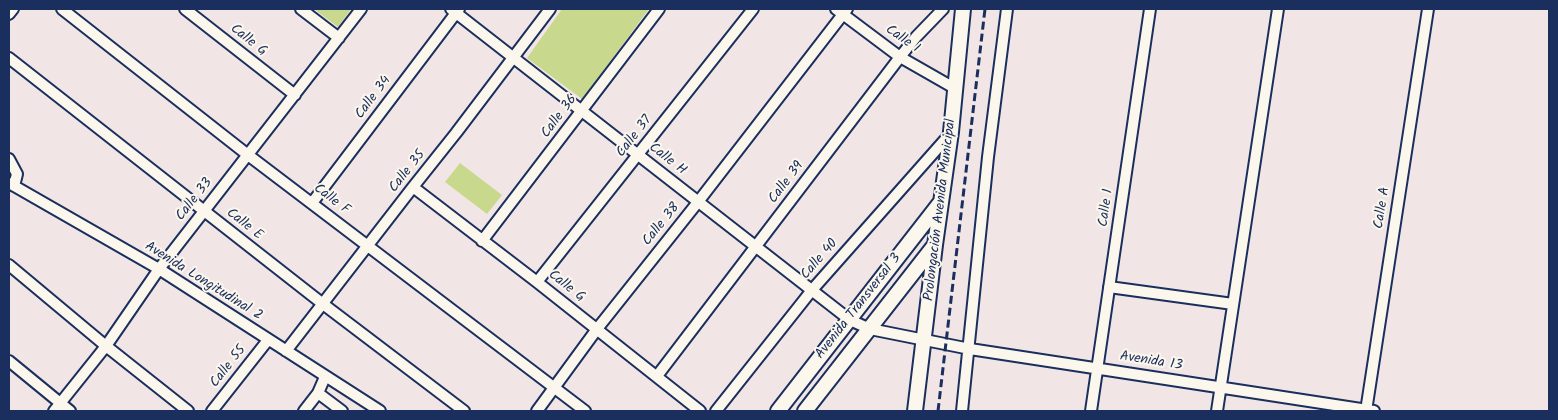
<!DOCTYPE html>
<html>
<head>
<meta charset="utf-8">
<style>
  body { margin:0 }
  #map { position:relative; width:1558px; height:420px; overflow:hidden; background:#f1e6e5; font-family:Kalam,sans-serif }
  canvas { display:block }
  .frame { position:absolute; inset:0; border:10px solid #1b2f5e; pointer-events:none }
</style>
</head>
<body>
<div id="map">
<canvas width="1558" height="420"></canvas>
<div class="frame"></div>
</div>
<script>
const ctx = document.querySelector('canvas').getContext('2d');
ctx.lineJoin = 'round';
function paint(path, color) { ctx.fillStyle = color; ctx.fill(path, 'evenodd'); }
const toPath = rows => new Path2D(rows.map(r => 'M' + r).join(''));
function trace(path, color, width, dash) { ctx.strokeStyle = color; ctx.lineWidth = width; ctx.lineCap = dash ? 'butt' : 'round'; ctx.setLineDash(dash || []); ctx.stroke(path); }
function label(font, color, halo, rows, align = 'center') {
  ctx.font = font + ' Kalam,sans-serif'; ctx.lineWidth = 4; ctx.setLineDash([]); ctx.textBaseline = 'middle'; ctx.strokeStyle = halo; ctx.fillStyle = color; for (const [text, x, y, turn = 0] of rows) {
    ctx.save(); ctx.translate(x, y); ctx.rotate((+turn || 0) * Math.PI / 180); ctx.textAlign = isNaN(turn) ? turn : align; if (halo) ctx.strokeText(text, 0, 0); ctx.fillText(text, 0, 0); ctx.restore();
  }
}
const green = toPath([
  [314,9,351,9,338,27],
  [562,9,649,9,582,99,527,58],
  [460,163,502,195,487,214,445,182]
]);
const street = toPath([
  [62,9,248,155,585,411],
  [185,9,295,95],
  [301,9,339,38],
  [451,9,850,320,870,329,970,349,1374,411],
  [836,9,900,57,956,89],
  [9,14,13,9],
  [9,58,323,304,464,411],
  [9,159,17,174,14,186],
  [9,183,159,269,380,411],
  [413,187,537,282,700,411],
  [312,203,459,9],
  [482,241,659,9],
  [9,265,106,346,188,411],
  [537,282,753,9],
  [1109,287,1233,304],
  [286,351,413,187,456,133,550,9],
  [9,361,70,411],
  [657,376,900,57,916,37,943,9],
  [318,393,342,411],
  [54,411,106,346,159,269,361,9],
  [212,411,268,340],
  [304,411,318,393,325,377],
  [537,411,597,329,698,202,847,9],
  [716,411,812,290,951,133],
  [962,411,988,157,1007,9],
  [1091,411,1150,9],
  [1217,411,1278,9],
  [1366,411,1428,9]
]);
const secondary = toPath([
  [778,411,940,203],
  [805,411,934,246],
  [915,411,935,245,951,132,963,9]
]);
const rail = toPath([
  [938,411,985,9]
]);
const streetNames = [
  ["Calle I",902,40,35],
  ["Calle G",248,41,38],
  ["Calle 34",374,98,-53],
  ["Calle 36",560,117,-53],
  ["Calle 37",635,137,-52],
  ["Calle H",667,160,38],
  ["Calle 35",408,172,-52],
  ["Calle 39",787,183,-53],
  ["Calle 33",195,200,-52],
  ["Calle F",331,200,37],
  ["Calle 1",1107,208,-82],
  ["Calle A",1383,208,-81],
  ["Prolongación Avenida Municipal",941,210,-83],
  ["Calle E",244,225,38],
  ["Calle 38",662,225,-51],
  ["Calle 40",820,260,-49],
  ["Avenida Longitudinal 2",203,282,32],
  ["Calle G",566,287,38],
  ["Avenida Transversal 3",859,307,-52],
  ["Avenida 13",1151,362,9],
  ["Calle 55",229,367,-52]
];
paint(green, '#c8d98d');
trace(street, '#1b2f5e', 14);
trace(secondary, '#1b2f5e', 18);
trace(street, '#fbf7ec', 10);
trace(secondary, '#fbf7ec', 14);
trace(rail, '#1b2f5e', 3, [8, 4]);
label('14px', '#1b2f5e', '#fbf7ec', streetNames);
</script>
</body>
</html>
